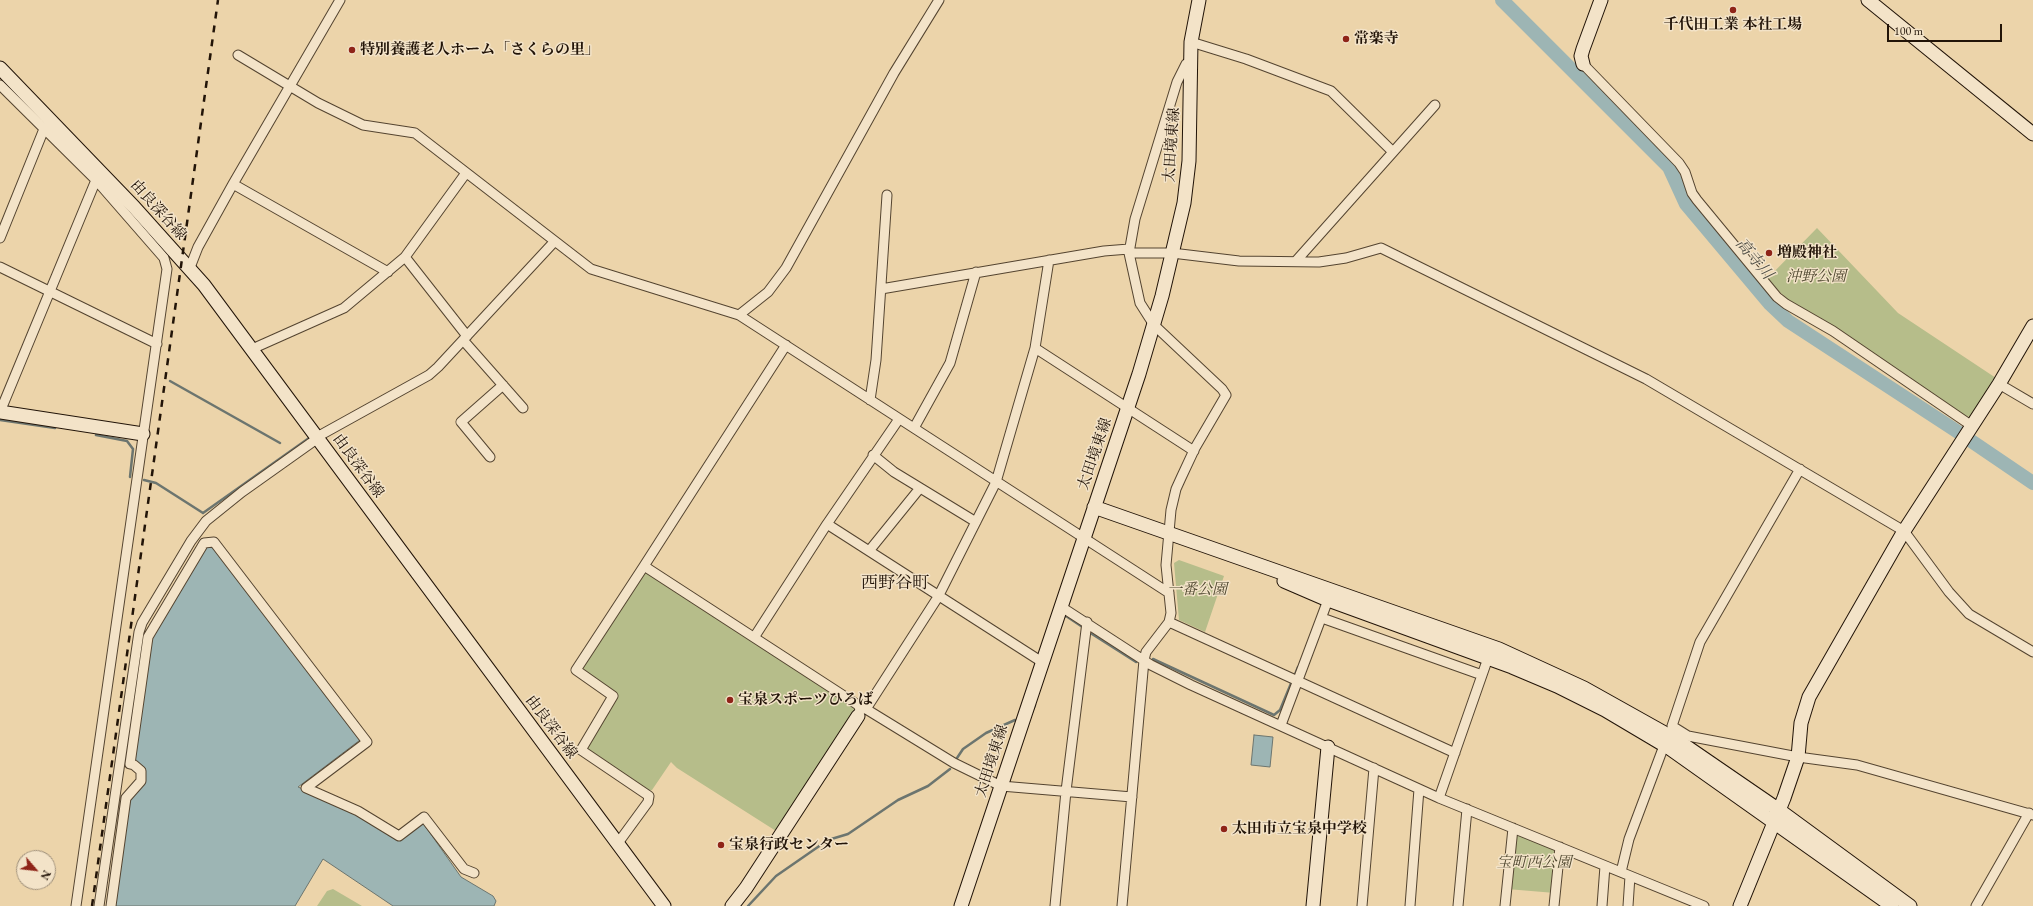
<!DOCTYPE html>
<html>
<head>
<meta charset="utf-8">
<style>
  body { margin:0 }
  #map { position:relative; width:2033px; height:906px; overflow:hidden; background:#ecd4aa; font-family:"EB Garamond",serif }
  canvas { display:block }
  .north { position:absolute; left:16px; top:850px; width:40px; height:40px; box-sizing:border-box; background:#f3e3c8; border:1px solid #9f907b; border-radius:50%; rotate:118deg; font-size:11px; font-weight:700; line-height:16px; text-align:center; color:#221408 }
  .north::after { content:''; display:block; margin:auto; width:14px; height:18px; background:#8f2418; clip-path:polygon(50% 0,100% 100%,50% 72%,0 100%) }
  .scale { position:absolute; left:1887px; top:24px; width:115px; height:18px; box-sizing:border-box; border:2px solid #221408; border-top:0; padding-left:5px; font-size:12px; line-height:14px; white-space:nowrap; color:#221408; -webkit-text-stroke:3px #f3e3c8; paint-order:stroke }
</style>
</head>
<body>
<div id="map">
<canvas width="2033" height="906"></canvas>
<div class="north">N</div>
<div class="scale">100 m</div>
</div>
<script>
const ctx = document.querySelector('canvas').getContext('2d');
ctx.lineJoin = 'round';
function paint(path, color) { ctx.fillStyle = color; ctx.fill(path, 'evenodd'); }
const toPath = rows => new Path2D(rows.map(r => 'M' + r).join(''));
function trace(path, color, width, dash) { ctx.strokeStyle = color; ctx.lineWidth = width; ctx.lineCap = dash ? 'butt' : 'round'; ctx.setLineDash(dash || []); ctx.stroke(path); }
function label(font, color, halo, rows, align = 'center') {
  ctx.font = font + ' "EB Garamond","Noto Serif JP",serif'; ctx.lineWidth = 3; ctx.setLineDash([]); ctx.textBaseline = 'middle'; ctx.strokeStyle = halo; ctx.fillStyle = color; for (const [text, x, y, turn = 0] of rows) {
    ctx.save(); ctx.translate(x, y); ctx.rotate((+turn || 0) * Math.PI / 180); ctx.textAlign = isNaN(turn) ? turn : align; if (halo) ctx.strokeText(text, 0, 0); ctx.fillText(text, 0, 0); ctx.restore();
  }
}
const green = toPath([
  [1817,228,1898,313,1996,378,1972,416,1966,417,1788,300,1767,279],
  [1179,560,1224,576,1205,632,1179,620,1174,563],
  [648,571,855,706,856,711,776,831,677,768,671,762,652,790,648,791,585,750,585,746,618,694,584,672,583,667,644,572],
  [1513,828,1560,847,1555,893,1507,889],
  [333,889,362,906,317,906,327,891]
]);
const water = toPath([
  [213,544,360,740,298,787,355,811,396,840,400,840,423,823,461,877,493,896,496,901,494,906,393,906,323,859,295,906,115,906,128,799,142,767,136,761,134,752,150,636,204,545,213,544],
  [1254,735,1273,737,1270,767,1251,765,1254,735]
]);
const stream = toPath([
  [170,381,280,443],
  [0,420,55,428],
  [96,435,127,441,133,449,130,477],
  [144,480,156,483,203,513],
  [203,513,309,438],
  [1062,618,1066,616,1081,626],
  [1092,634,1136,662],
  [1153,659,1274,715,1280,710,1292,681],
  [1294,677,1298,667],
  [1030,717,1035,705],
  [957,758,963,749,986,733,1015,720],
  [748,906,776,876,828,840,848,834,898,800,928,786,950,769]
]);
const river = toPath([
  [1502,0,1669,167,1686,204,1770,304,1788,321,1955,430,2033,483]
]);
const street = toPath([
  [1191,42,1246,59,1331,91,1393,152],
  [238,55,318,103,363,125,415,133,591,269,739,315,1169,593],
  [1583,64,1679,163,1685,172,1692,193,1697,200,1777,297,1786,304,1833,331,1972,426],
  [0,85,96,180,164,258,167,269,76,906],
  [233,184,388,272],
  [0,238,44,129],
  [1129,253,1172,253,1239,261,1319,262,1346,258,1381,248,1646,379,1904,531,1949,592,1969,614,2033,652],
  [405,257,467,336],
  [1296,261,1435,105],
  [0,267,157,344],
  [189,270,198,247,233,184,340,0],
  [881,289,1104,251,1129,249],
  [739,315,768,292,786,268,894,73,939,0],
  [463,340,523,408],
  [1035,348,1194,451],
  [252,349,344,308,405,257,466,173],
  [1999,384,2033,404],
  [870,400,876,360,887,195],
  [0,412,96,180],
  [914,428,950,363,976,272],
  [317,437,429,375,438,367,554,242],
  [873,455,894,472,976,522],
  [490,457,461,422,503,385],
  [1800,469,1700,642,1672,726,1688,736,1798,757,1857,765,2033,815],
  [827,524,1042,662],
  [869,551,920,488],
  [644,566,786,345],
  [1060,606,1151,665,1191,685,1439,798,1704,906],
  [1322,618,1482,675],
  [1169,622,1455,753],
  [755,636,827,524,899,419],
  [860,709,866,709,938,597,996,482,1035,348,1049,260],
  [866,709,954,763,1001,786,1132,797],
  [1281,725,1328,600],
  [1439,798,1488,658],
  [618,843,648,802,649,796,581,750,613,696,576,670,644,566,858,705,860,709,858,716],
  [1621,872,1629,839,1662,751],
  [99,906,139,632,142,623,191,541,206,521,242,492,318,438],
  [111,906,126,798,141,781,141,771,134,765,130,764,148,637,204,543,214,542,367,742,306,788,358,811,399,836,424,817,464,869,474,873],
  [1055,906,1066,791,1087,622],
  [1122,906,1144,660,1146,652,1169,622,1171,613,1166,565,1171,510,1176,489,1181,478,1195,448,1226,395,1222,389,1154,325,1140,303,1129,253,1135,219,1177,82,1186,64,1192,61],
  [1362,906,1374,768],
  [1410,906,1419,789],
  [1458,906,1467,809],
  [1505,906,1513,828],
  [1554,906,1560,847],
  [1602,906,1605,866],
  [1628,906,1630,876],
  [1976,906,2029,813]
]);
const secondary = toPath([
  [1868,0,2033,134],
  [1583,64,1581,56,1583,49,1601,0],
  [0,68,134,207,204,285,664,906],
  [0,412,143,434],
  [1094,507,1499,649,1584,688,1677,740,1779,810,1910,906],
  [1284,581,1328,600,1512,667,1557,686,1605,710,1669,748,1892,906],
  [732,906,746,888,858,716],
  [961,906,1139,374,1162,296,1184,203,1189,161,1191,42,1199,0],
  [1313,906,1328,747],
  [1740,906,1784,798,1798,757,1801,723,1809,697,1904,531,1999,384,2033,326]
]);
const rail = toPath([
  [92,906,218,0]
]);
const markers = [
  [1733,10,4,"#8f2418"],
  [1346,39,4,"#8f2418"],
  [352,50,4,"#8f2418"],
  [1769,253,4,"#8f2418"],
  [730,700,4,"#8f2418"],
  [1224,829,4,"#8f2418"],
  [721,845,4,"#8f2418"]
];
const poiNames = [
  ["千代田工業 本社工場",1733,25,"center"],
  ["常楽寺",1354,39],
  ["特別養護老人ホーム「さくらの里」",360,50],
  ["増殿神社",1777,253],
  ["宝泉スポーツひろば",738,700],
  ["太田市立宝泉中学校",1232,829],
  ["宝泉行政センター",729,845]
];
const streetNames = [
  ["太田境東線",1172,145,-86],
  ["由良深谷線",158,210,48],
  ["太田境東線",1095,454,-71],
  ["由良深谷線",358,466,54],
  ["由良深谷線",551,727,53],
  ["太田境東線",992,761,-72]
];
const parkNames = [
  ["沖野公園",1816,277],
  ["一番公園",1197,590],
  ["宝町西公園",1534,863]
];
const waterNames = [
  ["高寺川",1754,259,50]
];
const quarterNames = [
  ["西野谷町",895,583]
];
paint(green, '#b6bd8a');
paint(water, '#9db5b4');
trace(water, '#6c756f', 1);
trace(stream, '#6c756f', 2.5);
trace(river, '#9db5b4', 14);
trace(street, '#544430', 11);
trace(secondary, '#221408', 15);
trace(street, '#f3e3c8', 9);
trace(secondary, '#f3e3c8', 13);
trace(rail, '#221408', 2.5, [7, 7]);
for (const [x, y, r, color] of markers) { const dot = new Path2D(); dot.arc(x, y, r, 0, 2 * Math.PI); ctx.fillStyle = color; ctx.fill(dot); trace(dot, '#f3e3c8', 1.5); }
label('bold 15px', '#221408', '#f3e3c8', poiNames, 'left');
label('15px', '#221408', '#f3e3c8', streetNames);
label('italic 15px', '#4e472f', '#f3e3c8', parkNames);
label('italic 16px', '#4d4c44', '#f3e3c8', waterNames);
label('17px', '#221408', '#f3e3c8', quarterNames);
</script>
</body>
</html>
